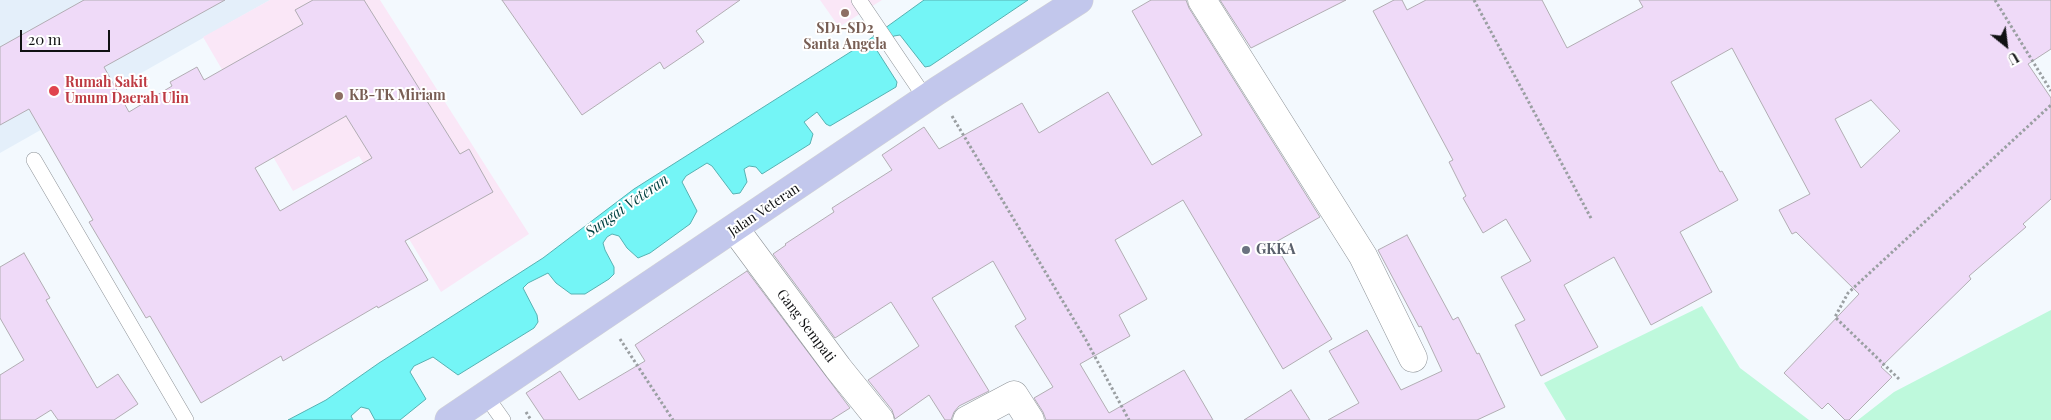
<!DOCTYPE html>
<html>
<head>
<meta charset="utf-8">
<style>
  body { margin:0 }
  #map { position:relative; width:2051px; height:420px; overflow:hidden; background:#f3f9fe; font-family:"Playfair Display",serif }
  canvas { display:block }
  .north { position:absolute; left:1981px; top:20px; width:50px; height:50px; -webkit-text-stroke:4px #fff; paint-order:stroke; rotate:151deg; font-size:14px; font-weight:700; line-height:20px; text-align:center; color:#101113 }
  .north::after { content:''; display:block; margin:auto; width:18px; height:22px; background:#101113; clip-path:polygon(50% 0,100% 100%,50% 72%,0 100%) }
  .scale { position:absolute; left:20px; top:30px; width:90px; height:22px; box-sizing:border-box; border:2px solid #101113; border-top:0; padding-left:6px; font-size:15px; line-height:18px; white-space:nowrap; color:#101113; -webkit-text-stroke:4px #fff; paint-order:stroke }
</style>
</head>
<body>
<div id="map">
<canvas width="2051" height="420"></canvas>
<div class="north">U</div>
<div class="scale">20 m</div>
</div>
<script>
const ctx = document.querySelector('canvas').getContext('2d');
ctx.lineJoin = 'round';
function paint(path, color) { ctx.fillStyle = color; ctx.fill(path, 'evenodd'); }
const toPath = rows => new Path2D(rows.map(r => 'M' + r).join(''));
function trace(path, color, width, dash) { ctx.strokeStyle = color; ctx.lineWidth = width; ctx.lineCap = dash ? 'butt' : 'round'; ctx.setLineDash(dash || []); ctx.stroke(path); }
function label(font, color, halo, rows, align = 'center') {
  ctx.font = font + ' "Playfair Display",serif'; ctx.lineWidth = 4; ctx.setLineDash([]); ctx.textBaseline = 'middle'; ctx.strokeStyle = halo; ctx.fillStyle = color; for (const [text, x, y, turn = 0] of rows) {
    ctx.save(); ctx.translate(x, y); ctx.rotate((+turn || 0) * Math.PI / 180); ctx.textAlign = isNaN(turn) ? turn : align; if (halo) ctx.strokeText(text, 0, 0); ctx.fillText(text, 0, 0); ctx.restore();
  }
}
const built = toPath([
  [0,0,270,0,0,153]
]);
const education = toPath([
  [270,0,380,0,529,234,441,292,359,156,293,191,203,37],
  [820,0,882,0,839,27]
]);
const green = toPath([
  [1702,306,1740,368,1809,420,1566,420,1544,383],
  [2051,310,2051,420,1858,420,1894,392]
]);
const water = toPath([
  [924,0,1028,0,930,66,925,67,900,35,894,36,876,49,897,82,896,87,830,126,826,124,817,112,804,122,813,134,810,144,762,174,756,167,749,166,744,169,747,182,740,193,733,194,712,166,707,163,686,176,682,182,697,211,690,224,650,253,638,258,627,248,619,236,612,234,607,237,603,243,605,250,614,267,614,274,609,279,585,294,571,294,556,283,548,273,528,283,523,288,537,315,538,322,534,328,458,375,433,357,414,366,410,372,426,399,400,420,375,420,369,409,361,407,351,416,353,420,288,420,326,400,379,363,543,258,634,189,863,44,924,0]
]);
const building = toPath([
  [84,0,225,0,104,67,129,112,172,86,170,82,197,67,204,80,303,24,295,10,313,0,364,0,460,154,469,149,493,192,405,241,428,280,378,308,377,306,283,361,281,356,201,403,150,316,146,318,89,222,93,220,29,109,0,125,0,47,84,0],
  [346,116,372,158,280,211,255,168,346,116],
  [502,0,740,0,696,31,704,42,664,69,660,62,582,115,502,0],
  [1151,0,1186,0,1189,8,1320,217,1274,243,1332,339,1283,369,1183,200,1115,240,1147,299,1119,315,1130,336,1080,364,1109,413,1184,370,1213,420,1046,420,1043,412,1034,398,1053,387,1015,326,1026,319,993,261,932,298,989,391,959,406,954,412,951,420,945,420,929,395,895,419,892,410,868,380,919,346,891,302,835,338,773,254,786,245,785,244,834,212,832,208,892,170,882,155,924,127,939,149,1022,103,1039,133,1108,92,1152,165,1202,135,1132,11,1151,0],
  [1220,0,1346,0,1251,48,1220,0],
  [1394,0,1402,0,1407,10,1426,0,1542,0,1567,48,1643,7,1639,0,2051,0,2051,49,2028,64,2051,98,2051,199,2023,224,2026,227,1969,276,1971,279,1881,367,1892,377,1849,420,1845,420,1828,403,1822,409,1784,373,1859,294,1796,232,1792,234,1779,210,1810,194,1732,48,1671,82,1720,172,1722,171,1738,200,1680,232,1712,292,1651,325,1614,257,1564,285,1598,347,1541,376,1515,325,1525,320,1501,277,1531,261,1506,219,1483,233,1463,198,1466,196,1449,162,1453,160,1373,11,1394,0],
  [1871,100,1900,131,1861,168,1835,119,1871,100],
  [1407,235,1453,320,1458,317,1477,354,1479,353,1505,407,1477,420,1328,420,1359,403,1329,351,1367,330,1401,390,1442,371,1421,326,1419,327,1378,250,1407,235],
  [24,253,50,298,46,300,97,388,118,374,138,404,114,420,58,420,51,410,35,420,0,420,0,375,24,360,0,318,0,267,24,253],
  [747,271,850,408,831,420,544,420,526,393,560,371,579,400,645,361,635,345,747,271],
  [1291,390,1310,420,1244,420,1291,390]
]);
const path = toPath([
  [1474,0,1592,220],
  [1995,0,2051,91],
  [952,116,1086,340,1129,420],
  [620,339,673,420],
  [1899,379,1835,317,1848,293,2051,105],
  [526,412,531,420]
]);
const lane = toPath([
  [859,0,926,99],
  [34,160,186,420],
  [486,396,503,420]
]);
const street = toPath([
  [1202,0,1363,256,1413,358],
  [735,229,838,368,880,420],
  [967,420,1014,395,1030,420]
]);
const primary = toPath([
  [449,420,937,91,1079,0]
]);
const markers = [
  [845,13,5,"#8d6e63"],
  [54,91,6,"#e0444e"],
  [339,96,5,"#8d6e63"],
  [1246,250,5,"#6b7280"]
];
const educationNames = [
  ["SD1-SD2",845,29],
  ["Santa Angela",845,45],
  ["KB-TK Miriam",349,96,"left"]
];
const healthNames = [
  ["Rumah Sakit",65,83],
  ["Umum Daerah Ulin",65,99]
];
const streetNames = [
  ["Jalan Veteran",764,210,-34],
  ["Gang Sempati",806,326,53]
];
const worshipNames = [
  ["GKKA",1256,250]
];
const waterNames = [
  ["Sungai Veteran",627,206,-35]
];
paint(built, '#e4effa');
paint(education, '#fae7f7');
paint(green, '#bef9dc');
paint(water, '#74f5f6');
trace(water, '#56b1b2', 1);
paint(building, '#efdaf8');
trace(building, '#b1adb3', 1);
trace(lane, '#8e9398', 16);
trace(street, '#8e9398', 29);
trace(primary, '#d4d4d5', 29);
trace(path, '#9a9fa2', 3, [2.5, 2.5]);
trace(lane, '#fff', 15);
trace(street, '#fff', 28);
trace(primary, '#c2c7ec', 28);
for (const [x, y, r, color] of markers) { const dot = new Path2D(); dot.arc(x, y, r, 0, 2 * Math.PI); ctx.fillStyle = color; ctx.fill(dot); trace(dot, '#fff', 2); }
label('bold 14px', '#785e54', '#fff', educationNames);
label('bold 14px', '#be3a42', '#fff', healthNames, 'left');
label('14px', '#101113', '#fff', streetNames);
label('bold 14px', '#5b616d', '#fff', worshipNames, 'left');
label('italic 15px', '#024242', '#fff', waterNames);
</script>
</body>
</html>
